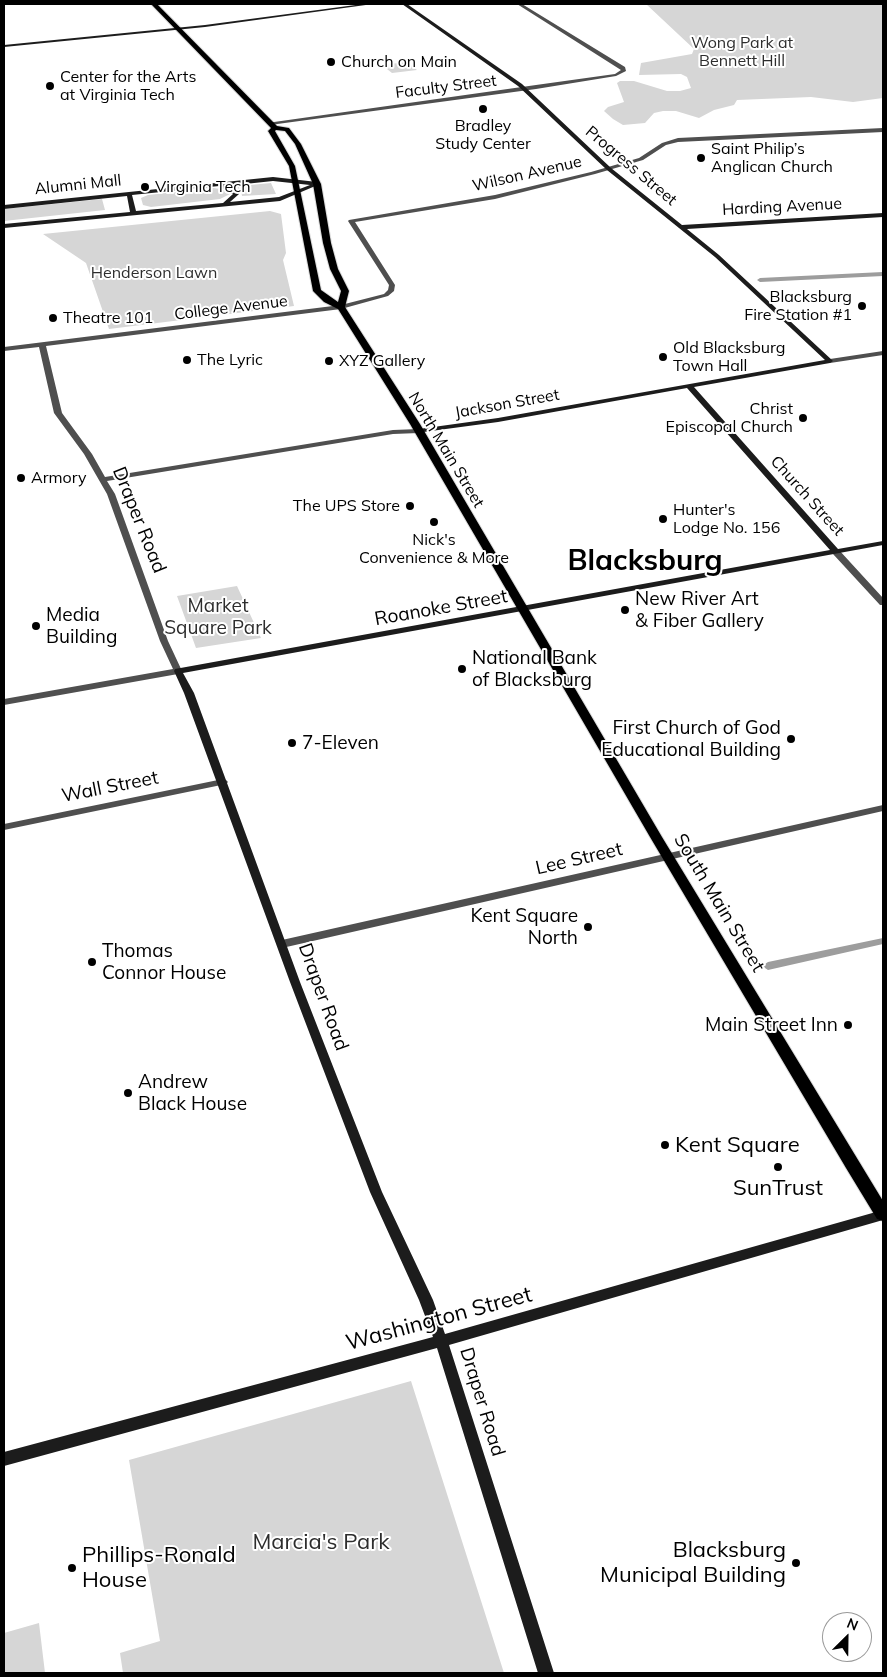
<!DOCTYPE html>
<html>
<head>
<meta charset="utf-8">
<style>
  body { margin:0 }
  #map { position:relative; width:887px; height:1677px; overflow:hidden; background:#fff; font-family:Mulish,sans-serif }
  canvas { display:block }
  .frame { position:absolute; inset:0; border:5px solid #000; pointer-events:none }
  .north { position:absolute; left:822px; top:1612px; width:50px; height:50px; box-sizing:border-box; background:#fff; border:1px solid #999; border-radius:50%; rotate:23deg; font-size:14px; font-weight:700; line-height:20px; text-align:center; color:#000 }
  .north::after { content:''; display:block; margin:auto; width:18px; height:22px; background:#000; clip-path:polygon(50% 0,100% 100%,50% 72%,0 100%) }
</style>
</head>
<body>
<div id="map">
<canvas width="887" height="1677"></canvas>
<div class="frame"></div>
<div class="north">N</div>
</div>
<script>
const ctx = document.querySelector('canvas').getContext('2d');
ctx.lineJoin = 'round';
function paint(path, color) { ctx.fillStyle = color; ctx.fill(path, 'evenodd'); }
const toPath = rows => new Path2D(rows.map(r => 'M' + r).join(''));
function trace(path, color, width, dash) { ctx.strokeStyle = color; ctx.lineWidth = width; ctx.lineCap = dash ? 'butt' : 'round'; ctx.setLineDash(dash || []); ctx.stroke(path); }
function label(font, color, halo, rows, align = 'center') {
  ctx.font = font + ' Mulish,sans-serif'; ctx.lineWidth = 4; ctx.setLineDash([]); ctx.textBaseline = 'middle'; ctx.strokeStyle = halo; ctx.fillStyle = color; for (const [text, x, y, turn = 0] of rows) {
    ctx.save(); ctx.translate(x, y); ctx.rotate((+turn || 0) * Math.PI / 180); ctx.textAlign = isNaN(turn) ? turn : align; if (halo) ctx.strokeText(text, 0, 0); ctx.fillText(text, 0, 0); ctx.restore();
  }
}
const green = toPath([
  [646,4,883,4,883,98,853,102,811,97,737,100,734,105,714,110,699,118,676,111,663,111,654,113,645,123,623,125,613,119,604,111,608,107,624,102,617,83,620,81,634,81,667,91,680,91,691,88,687,77,681,74,639,75,641,63,692,54,694,49],
  [407,62,417,70,392,73,382,65],
  [271,183,276,194,242,196,241,190,237,188,240,186],
  [213,188,228,190,230,194,220,199,151,207,143,205,141,198,148,195],
  [102,199,105,210,4,221,4,209],
  [270,211,281,214,286,253,283,260,294,306,109,329,86,263,43,234],
  [237,586,261,638,196,648,177,596],
  [411,1381,504,1673,123,1673,120,1653,160,1641,129,1460],
  [39,1623,45,1673,4,1673,4,1633]
]);
const stream = toPath([
  [883,272,883,276,760,282,757,280,760,278,883,272],
  [883,938,883,944,768,970,765,968,763,966,765,964,768,962,883,938]
]);
const street = toPath([
  [517,4,522,4,625,67,626,71,616,76,536,89,270,125,267,123,536,85,615,74,621,70,517,4],
  [883,128,883,132,678,142,666,145,643,160,595,174,495,199,355,222,395,285,394,291,388,296,341,309,46,346,62,413,92,454,105,477,393,430,419,429,423,431,419,433,393,434,107,481,115,494,168,641,182,671,178,674,4,705,4,699,173,669,160,641,107,494,84,454,54,413,39,347,4,351,4,347,341,305,384,294,388,290,389,285,348,221,349,220,495,195,591,172,639,158,662,143,678,138,883,128],
  [883,351,883,355,830,363,827,361,830,359,883,351],
  [833,550,839,550,883,598,883,605,880,605,833,554,833,550],
  [223,779,226,780,228,782,226,784,4,830,4,824,223,779],
  [883,805,883,811,282,948,278,947,277,944,278,941,282,940,883,805]
]);
const secondary = toPath([
  [363,4,373,4,205,27,4,47,4,45,205,25,363,4],
  [402,4,407,4,522,84,611,168,682,225,883,213,883,217,687,229,719,255,833,361,830,363,694,387,838,549,883,541,883,545,183,673,194,693,300,982,382,1192,433,1300,445,1334,883,1210,883,1220,449,1345,554,1673,538,1673,437,1348,4,1466,4,1452,433,1337,419,1300,370,1192,290,982,184,693,174,671,175,669,830,550,687,388,498,422,416,433,415,431,419,429,498,418,825,360,715,257,607,170,518,86,402,4],
  [273,177,317,182,320,184,280,201,4,228,4,224,130,212,127,196,4,209,4,205,273,177],
  [273,181,310,185,279,197,230,202,239,194,237,190,226,186,273,181],
  [219,186,233,194,223,203,136,211,132,195,219,186]
]);
const primary = toPath([
  [151,4,157,4,277,126,289,128,301,144,321,184,331,243,338,269,349,291,345,307,420,424,662,837,883,1201,883,1221,877,1219,846,1168,650,837,410,424,338,309,324,302,313,291,289,166,268,131,271,128,151,4],
  [276,130,285,131,295,144,313,184,323,243,330,269,341,291,338,302,321,290,295,166,275,131,276,130]
]);
const markers = [
  [331,62,5,"#000"],
  [50,86,5,"#000"],
  [483,109,5,"#000"],
  [701,158,5,"#000"],
  [145,187,5,"#000"],
  [862,306,5,"#000"],
  [53,318,5,"#000"],
  [663,357,5,"#000"],
  [187,360,5,"#000"],
  [329,361,5,"#000"],
  [803,418,5,"#000"],
  [21,478,5,"#000"],
  [410,506,5,"#000"],
  [663,519,5,"#000"],
  [434,522,5,"#000"],
  [625,610,5,"#000"],
  [36,626,5,"#000"],
  [462,669,5,"#000"],
  [791,739,5,"#000"],
  [292,743,5,"#000"],
  [588,927,5,"#000"],
  [92,962,5,"#000"],
  [848,1025,5,"#000"],
  [128,1093,5,"#000"],
  [665,1145,5,"#000"],
  [778,1167,5,"#000"],
  [796,1563,5,"#000"],
  [72,1568,5,"#000"]
];
const farParknames = [
  ["Wong Park at",742,43],
  ["Bennett Hill",742,61],
  ["Henderson Lawn",154,273]
];
const farPoinames = [
  ["Church on Main",341,62],
  ["Center for the Arts",60,77],
  ["at Virginia Tech",60,95],
  ["Bradley",483,126,"center"],
  ["Study Center",483,144,"center"],
  ["Saint Philip’s",711,149],
  ["Anglican Church",711,167],
  ["Virginia Tech",155,187],
  ["Blacksburg",852,297,"right"],
  ["Fire Station #1",852,315,"right"],
  ["Theatre 101",63,318],
  ["Old Blacksburg",673,348],
  ["Town Hall",673,366],
  ["The Lyric",197,360],
  ["XYZ Gallery",339,361],
  ["Christ",793,409,"right"],
  ["Episcopal Church",793,427,"right"],
  ["Armory",31,478],
  ["The UPS Store",400,506,"right"],
  ["Hunter's",673,510],
  ["Lodge No. 156",673,528],
  ["Nick's",434,540,"center"],
  ["Convenience & More",434,558,"center"]
];
const farStreetnames = [
  ["Faculty Street",446,87,-7],
  ["Progress Street",631,166,40],
  ["Wilson Avenue",527,174,-13],
  ["Alumni Mall",78,185,-6],
  ["Harding Avenue",782,207,-3],
  ["College Avenue",231,308,-7],
  ["Jackson Street",507,404,-10],
  ["North Main Street",446,450,59],
  ["Church Street",807,496,48]
];
const streetNames = [
  ["Draper Road",139,520,68],
  ["Roanoke Street",441,608,-10],
  ["Wall Street",110,787,-11],
  ["Lee Street",579,859,-13],
  ["South Main Street",719,903,59],
  ["Draper Road",323,997,70],
  ["Draper Road",482,1402,73]
];
const poiNames = [
  ["New River Art",635,599],
  ["& Fiber Gallery",635,621],
  ["Media",46,615],
  ["Building",46,637],
  ["National Bank",472,658],
  ["of Blacksburg",472,680],
  ["First Church of God",781,728,"right"],
  ["Educational Building",781,750,"right"],
  ["7-Eleven",302,743],
  ["Kent Square",578,916,"right"],
  ["North",578,938,"right"],
  ["Thomas",102,951],
  ["Connor House",102,973],
  ["Main Street Inn",838,1025,"right"],
  ["Andrew",138,1082],
  ["Black House",138,1104]
];
const parkNames = [
  ["Market",218,606],
  ["Square Park",218,628]
];
const nearPoinames = [
  ["Kent Square",675,1145],
  ["SunTrust",778,1188,"center"],
  ["Blacksburg",786,1550,"right"],
  ["Municipal Building",786,1575,"right"],
  ["Phillips-Ronald",82,1555],
  ["House",82,1580]
];
const nearStreetnames = [
  ["Washington Street",439,1319,-15]
];
const nearParknames = [
  ["Marcia's Park",321,1542]
];
const townNames = [
  ["Blacksburg",645,561]
];
paint(green, '#d6d6d6');
paint(stream, '#9d9d9d');
trace(primary, '#dbdbdb', 2);
paint(street, '#4f4f4f');
paint(secondary, '#1c1c1c');
paint(primary, '#000');
for (const [x, y, r, color] of markers) { const dot = new Path2D(); dot.arc(x, y, r, 0, 2 * Math.PI); ctx.fillStyle = color; ctx.fill(dot); trace(dot, '#fff', 2); }
label('16px', '#2d2d2d', '#fff', farParknames);
label('16px', '#000', '#fff', farPoinames, 'left');
label('16px', '#000', '#fff', farStreetnames);
label('19px', '#000', '#fff', streetNames);
label('19px', '#000', '#fff', poiNames, 'left');
label('19px', '#2d2d2d', '#fff', parkNames);
label('22px', '#000', '#fff', nearPoinames, 'left');
label('22px', '#000', '#fff', nearStreetnames);
label('22px', '#2d2d2d', '#fff', nearParknames);
label('bold 29px', '#000', '#fff', townNames);
</script>
</body>
</html>
